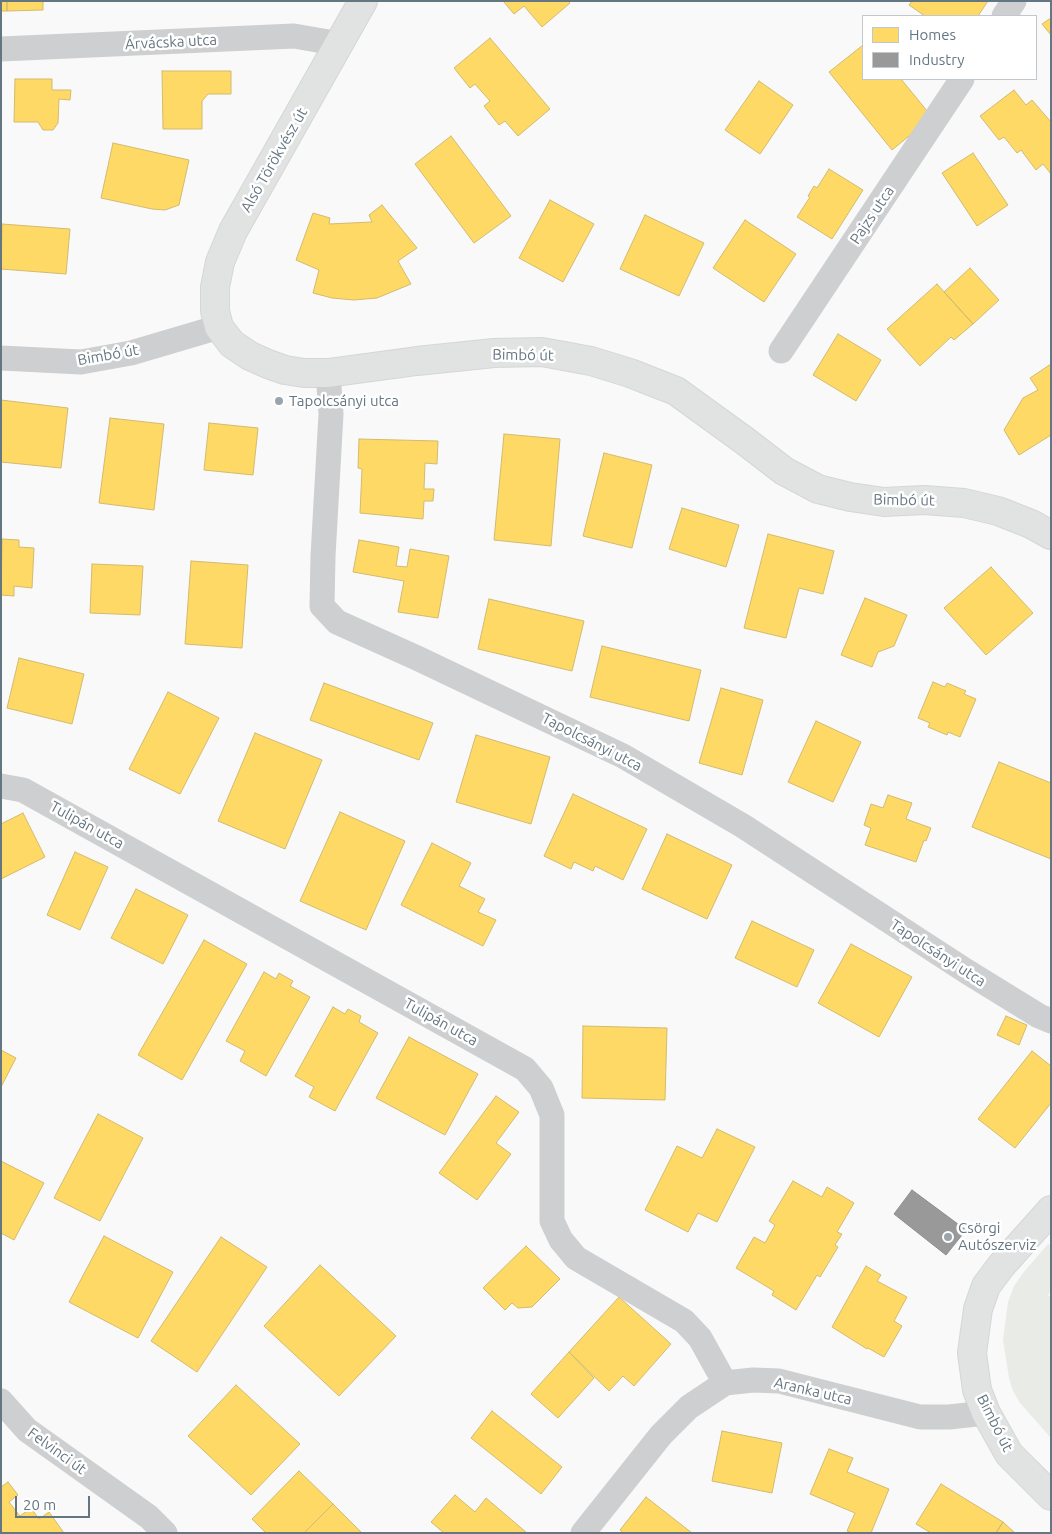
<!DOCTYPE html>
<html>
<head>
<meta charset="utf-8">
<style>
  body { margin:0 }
  #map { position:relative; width:1052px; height:1534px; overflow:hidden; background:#f9f9f9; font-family:Ubuntu,sans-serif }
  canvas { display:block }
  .frame { position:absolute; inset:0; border:2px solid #657683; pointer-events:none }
  .legend { position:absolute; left:862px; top:15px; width:175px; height:65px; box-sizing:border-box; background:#fff; border:1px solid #c1c8cd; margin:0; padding:6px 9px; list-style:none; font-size:15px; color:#657683 }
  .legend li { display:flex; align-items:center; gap:10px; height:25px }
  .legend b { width:25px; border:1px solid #c1c8cd }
  .scale { position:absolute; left:15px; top:1496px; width:75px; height:22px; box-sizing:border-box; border:2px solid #657683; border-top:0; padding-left:6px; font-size:15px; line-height:18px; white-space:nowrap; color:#657683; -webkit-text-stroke:4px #fff; paint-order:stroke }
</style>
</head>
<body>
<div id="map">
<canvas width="1052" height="1534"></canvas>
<div class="frame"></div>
<ul class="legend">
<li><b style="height:14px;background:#ffd966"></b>Homes</li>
<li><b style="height:14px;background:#999"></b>Industry</li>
</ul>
<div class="scale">20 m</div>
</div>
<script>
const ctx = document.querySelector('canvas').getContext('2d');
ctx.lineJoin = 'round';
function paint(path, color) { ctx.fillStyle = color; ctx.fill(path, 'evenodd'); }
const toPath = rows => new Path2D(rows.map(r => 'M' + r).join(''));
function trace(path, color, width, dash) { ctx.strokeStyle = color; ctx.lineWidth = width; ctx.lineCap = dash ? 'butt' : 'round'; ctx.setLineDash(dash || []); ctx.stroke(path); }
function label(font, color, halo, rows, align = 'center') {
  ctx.font = font + ' Ubuntu,sans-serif'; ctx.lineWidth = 5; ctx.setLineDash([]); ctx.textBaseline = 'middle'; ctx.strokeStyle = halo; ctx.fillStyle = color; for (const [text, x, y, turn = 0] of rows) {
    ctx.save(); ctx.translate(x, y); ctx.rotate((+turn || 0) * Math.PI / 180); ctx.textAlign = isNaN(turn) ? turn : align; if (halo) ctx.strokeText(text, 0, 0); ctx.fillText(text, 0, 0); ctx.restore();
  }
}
const green = toPath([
  [1048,1244,1051,1246,1051,1291,1048,1295,1051,1298,1051,1438,1020,1403,1013,1391,1009,1378,1003,1340,1008,1302,1014,1286,1023,1273]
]);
const homes = toPath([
  [1,1,7,1,7,11,1,11,1,1],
  [7,1,43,1,43,10,7,11,7,1],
  [503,1,568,1,570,3,542,27,524,6,514,14,503,1],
  [912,1,988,1,978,16,925,16,909,5,912,1],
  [1051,18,1051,35,1042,24,1051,18],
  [490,38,550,109,518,136,505,121,499,125,484,106,490,101,475,84,470,88,454,68,490,38],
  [863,45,863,79,901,79,932,117,892,150,829,72,863,45],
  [162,71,231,71,231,94,208,94,202,101,202,129,163,129,162,71],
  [15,79,52,79,52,90,71,90,70,100,59,99,58,123,53,130,43,130,38,122,14,122,15,79],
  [759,81,793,105,760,154,725,130,759,81],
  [1014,90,1026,105,1032,100,1051,122,1051,174,1043,164,1036,170,1021,150,1017,153,1004,137,999,140,980,116,1014,90],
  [451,136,511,216,474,243,415,164,451,136],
  [113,143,189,160,179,205,165,210,152,209,101,198,113,143],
  [973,153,1008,205,977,226,942,173,973,153],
  [829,169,863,190,832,239,797,217,810,197,808,196,814,186,817,188,829,169],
  [550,200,594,224,563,282,519,258,550,200],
  [382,205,417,248,398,261,411,284,377,298,354,300,332,298,313,293,319,270,296,260,313,213,330,218,329,224,372,222,369,215,382,205],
  [645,215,704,243,679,296,620,269,645,215],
  [745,220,796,254,764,302,713,268,745,220],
  [2,224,70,229,66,274,1,269,2,224],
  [970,268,999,300,973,324,944,292,970,268],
  [937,284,973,324,954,340,951,337,920,366,887,329,937,284],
  [838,334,881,360,856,401,813,375,838,334],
  [1051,364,1051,435,1019,455,1004,430,1023,398,1038,390,1030,378,1051,364],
  [1,400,68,408,61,468,1,462,1,400],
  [110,418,164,424,154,510,99,503,110,418],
  [209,423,258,428,253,475,204,470,209,423],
  [504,434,560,439,551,546,494,540,504,434],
  [359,439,438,441,437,464,425,463,424,489,434,489,433,501,424,501,423,519,360,513,362,469,358,468,359,439],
  [604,453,652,465,632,548,583,536,604,453],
  [682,508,739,525,726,567,669,549,682,508],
  [768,534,834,551,823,594,799,588,786,638,744,628,768,534],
  [2,539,19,540,19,547,34,548,32,588,14,586,14,596,1,595,2,539],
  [359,540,399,547,396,566,407,567,410,549,449,556,438,618,398,612,404,581,353,572,359,540],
  [191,561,248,565,242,648,185,644,191,561],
  [92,564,143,566,140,615,90,613,92,564],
  [991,567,1033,613,986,655,944,608,991,567],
  [865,598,907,615,894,646,878,652,872,667,841,655,865,598],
  [489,599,584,621,572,671,478,649,489,599],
  [602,646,701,670,689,721,590,697,602,646],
  [19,658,84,674,72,724,7,708,19,658],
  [933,682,945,687,947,683,966,691,964,694,976,699,960,737,948,732,947,735,928,727,930,723,918,718,933,682],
  [324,683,433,723,419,760,310,720,324,683],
  [721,688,763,700,742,775,699,763,721,688],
  [168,692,219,718,180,794,129,769,168,692],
  [816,721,861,742,833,802,788,782,816,721],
  [255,733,322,760,285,849,218,821,255,733],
  [476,735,550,757,531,824,456,802,476,735],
  [999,762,1051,783,1051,859,972,827,999,762],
  [573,794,647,829,623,880,595,866,593,871,574,862,571,869,544,856,573,794],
  [888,795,912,803,906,819,931,828,926,841,924,840,916,862,865,845,871,828,864,825,871,804,883,808,888,795],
  [340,812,405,841,366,930,300,901,340,812],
  [23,813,45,857,1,879,1,824,23,813],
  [667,834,732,865,707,919,642,889,667,834],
  [432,843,471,863,459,886,485,899,478,912,496,920,483,946,401,905,432,843],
  [75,852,108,867,80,930,47,915,75,852],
  [136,889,188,915,163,964,111,938,136,889],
  [752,921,814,950,797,987,735,958,752,921],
  [204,940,247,964,182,1080,138,1055,204,940],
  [851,944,912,977,879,1037,818,1003,851,944],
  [264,972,276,979,279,973,293,981,290,986,310,997,266,1076,240,1061,245,1051,226,1041,264,972],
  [333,1007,345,1014,348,1009,361,1016,359,1022,378,1033,335,1111,309,1097,314,1087,295,1076,333,1007],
  [1006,1016,1027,1025,1019,1045,997,1035,1006,1016],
  [583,1026,667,1028,665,1100,582,1098,583,1026],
  [409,1037,478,1074,445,1135,376,1098,409,1037],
  [1,1050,16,1058,1,1087,1,1050],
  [1032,1051,1051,1066,1051,1103,1015,1148,978,1119,1032,1051],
  [496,1096,519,1112,496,1143,511,1154,477,1200,439,1173,496,1096],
  [98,1114,143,1138,100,1221,54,1198,98,1114],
  [717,1129,755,1147,717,1222,698,1213,688,1232,645,1210,677,1146,702,1158,717,1129],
  [1,1161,44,1183,14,1240,1,1233,1,1161],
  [793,1181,822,1197,827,1187,854,1203,837,1232,842,1234,835,1245,838,1247,820,1277,817,1275,796,1310,772,1295,774,1291,736,1268,754,1237,765,1243,775,1225,769,1221,793,1181],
  [104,1236,173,1272,138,1338,69,1302,104,1236],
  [221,1237,267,1267,197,1372,151,1341,221,1237],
  [526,1246,560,1279,532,1307,518,1308,512,1303,505,1310,483,1288,526,1246],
  [320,1265,396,1336,339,1396,264,1326,320,1265],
  [866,1266,881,1275,877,1281,907,1297,894,1321,902,1326,884,1357,868,1348,867,1349,832,1327,866,1266],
  [619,1297,671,1344,634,1386,623,1376,609,1391,569,1352,619,1297],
  [569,1352,594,1378,558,1418,531,1394,569,1352],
  [236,1385,300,1444,251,1495,188,1436,236,1385],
  [492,1411,562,1467,541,1494,471,1438,492,1411],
  [722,1431,782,1443,772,1493,712,1481,722,1431],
  [829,1449,853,1458,847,1472,889,1489,871,1533,852,1533,847,1531,855,1513,810,1494,829,1449],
  [299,1471,333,1504,304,1533,266,1533,252,1519,299,1471],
  [8,1482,18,1495,9,1502,20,1516,31,1508,39,1519,49,1512,64,1533,1,1533,1,1487,8,1482],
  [941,1484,1003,1522,996,1533,931,1533,916,1524,941,1484],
  [455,1495,475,1512,486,1498,527,1533,444,1533,431,1522,455,1495],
  [646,1497,692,1533,623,1533,620,1530,646,1497],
  [333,1504,362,1533,304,1533,333,1504],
  [1003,1522,1015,1533,996,1533,1003,1522]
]);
const industry = toPath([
  [912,1190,966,1230,946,1255,894,1214,912,1190]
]);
const street = toPath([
  [1004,16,1014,1],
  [1,49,294,36,340,44],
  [781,351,962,79],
  [1,358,81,362,131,353,219,327],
  [328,373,331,414,323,556,322,606,337,622,417,658,623,756,743,826,966,971,1039,1016,1051,1021],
  [1,786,23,790,525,1069,541,1088,552,1115,552,1221,561,1240,576,1258,684,1321,700,1338,725,1383],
  [1,1401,27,1430,149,1517,165,1533],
  [583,1533,661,1435,689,1407,725,1383,753,1380,779,1381,920,1417,949,1417,986,1413]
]);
const secondary = toPath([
  [363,1,233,231,220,262,215,287,215,311,219,327,232,344,250,356,268,364,285,370,304,373,328,373,417,361,494,353,542,352,591,361,630,373,676,391,745,441,784,471,818,489,850,497,884,502,924,500,964,503,998,511,1031,524,1051,535],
  [1051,1210,1001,1266,986,1286,978,1309,972,1353,977,1390,986,1413,1009,1454,1051,1496]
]);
const markers = [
  [279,401,5,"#99a4ac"],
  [948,1237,5,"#99a4ac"]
];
const streetNames = [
  ["Árvácska utca",171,42,-3],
  ["Alsó Törökvész út",274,160,-60],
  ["Pajzs utca",872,215,-56],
  ["Bimbó út",108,355,-10],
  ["Bimbó út",523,355,1],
  ["Bimbó út",904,500,1],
  ["Tapolcsányi utca",592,742,27],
  ["Tulipán utca",87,825,29],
  ["Tapolcsányi utca",938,953,33],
  ["Tulipán utca",441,1022,29],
  ["Aranka utca",813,1391,13],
  ["Bimbó út",995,1423,63],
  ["Felvinci út",57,1451,36]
];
const poiNames = [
  ["Tapolcsányi utca",289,401],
  ["Csörgi",958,1228],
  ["Autószerviz",958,1245]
];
paint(green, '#e8ebe6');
paint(homes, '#ffd966');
trace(homes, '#d1bb6f', 1);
paint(industry, '#999');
trace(industry, '#898e92', 1);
trace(secondary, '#d5d6d7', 30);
trace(street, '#cecfd0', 25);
trace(secondary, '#e1e2e2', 28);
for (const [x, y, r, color] of markers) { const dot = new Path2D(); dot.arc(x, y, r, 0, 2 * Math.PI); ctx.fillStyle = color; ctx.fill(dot); trace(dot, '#fff', 2); }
label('15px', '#657683', '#fff', streetNames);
label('15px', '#657683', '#fff', poiNames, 'left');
</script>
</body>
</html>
